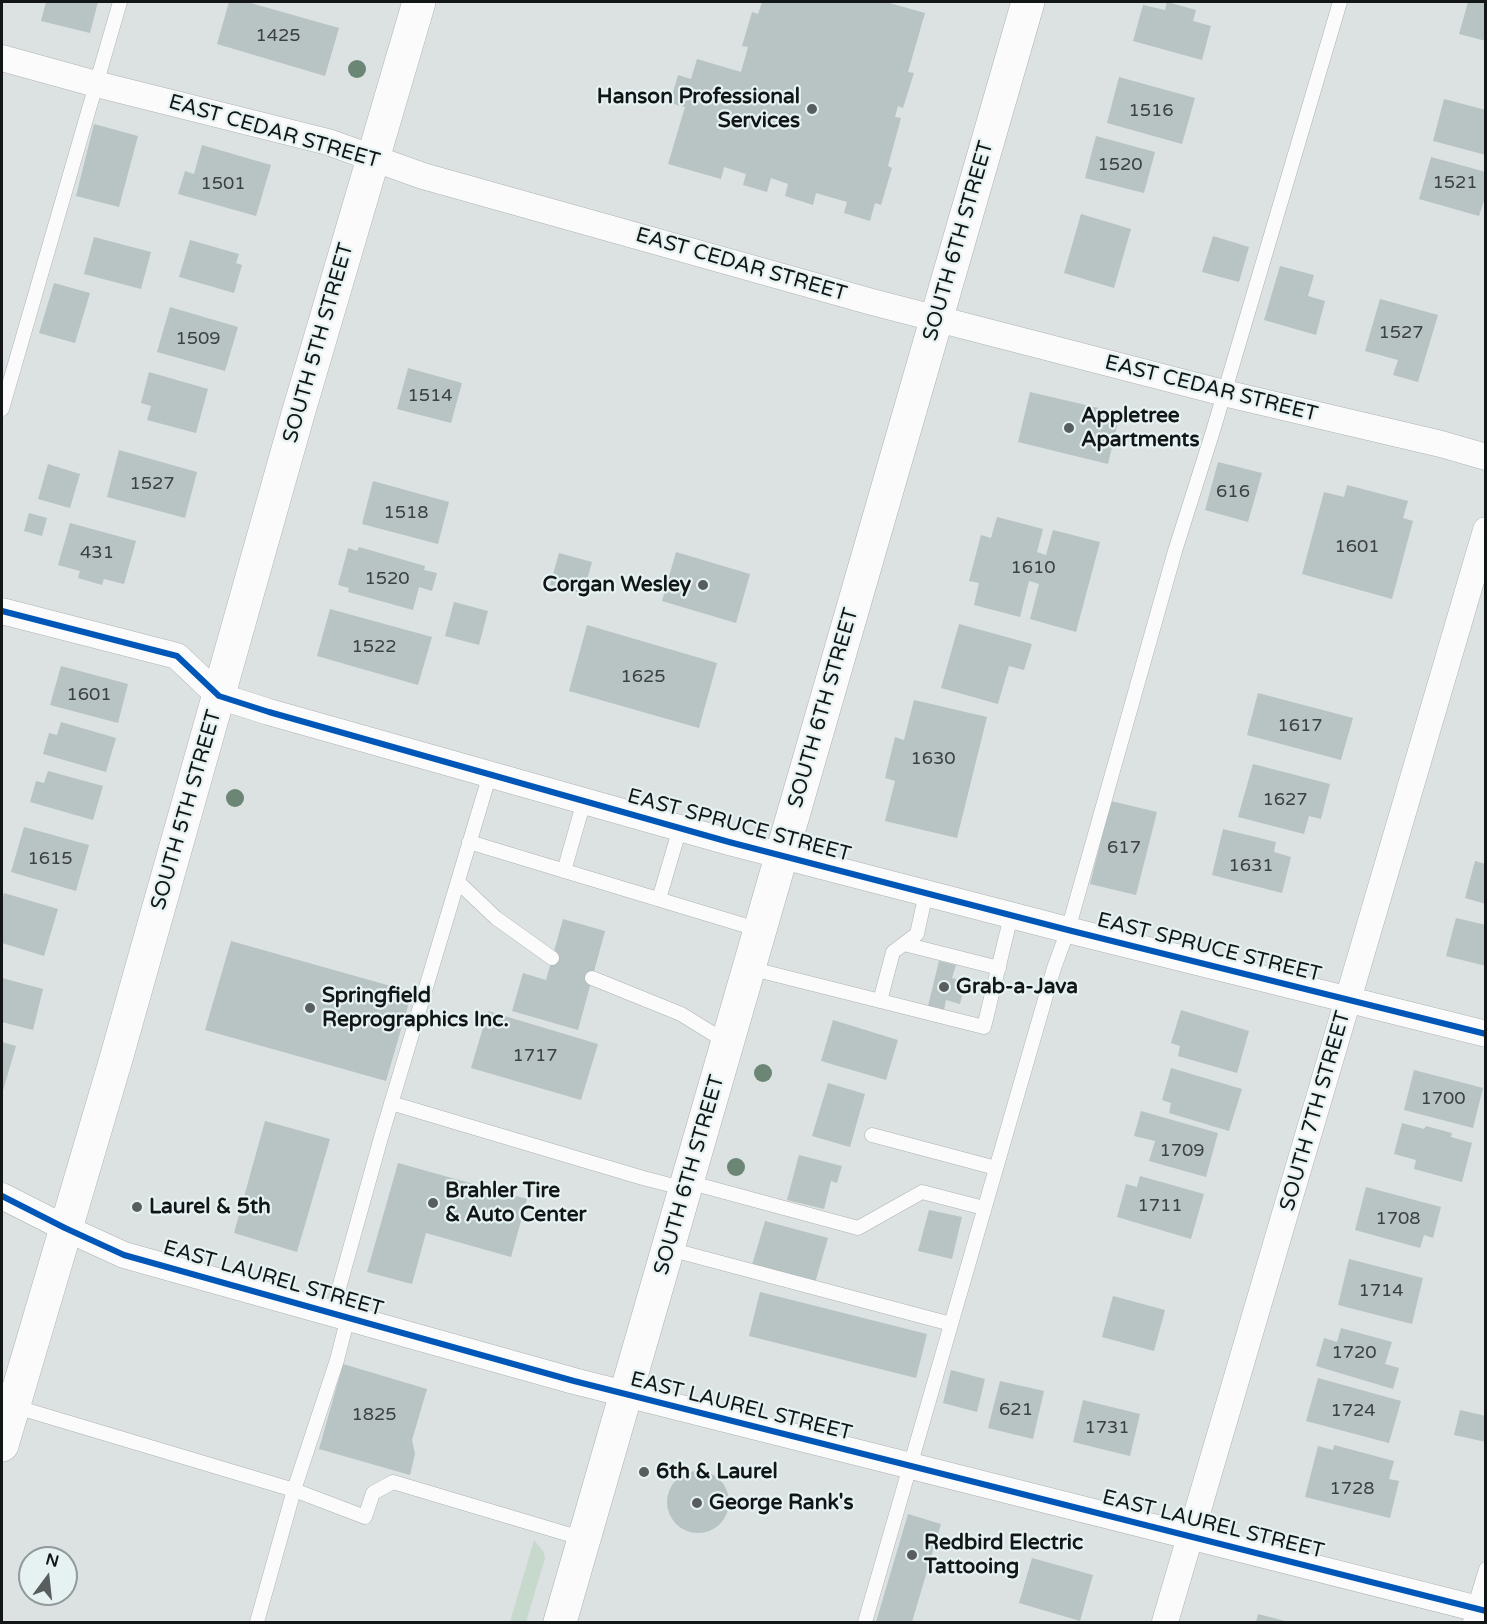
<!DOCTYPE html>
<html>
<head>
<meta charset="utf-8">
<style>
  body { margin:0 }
  #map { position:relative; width:1487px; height:1624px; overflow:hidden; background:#dbe2e1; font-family:"Varela Round",sans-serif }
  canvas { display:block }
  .frame { position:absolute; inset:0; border:3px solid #121616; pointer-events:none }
  .north { position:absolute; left:18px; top:1546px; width:60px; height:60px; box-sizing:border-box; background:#e6f2f2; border:2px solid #919a9a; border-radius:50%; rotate:15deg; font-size:16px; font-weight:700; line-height:24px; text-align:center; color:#121616 }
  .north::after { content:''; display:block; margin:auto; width:21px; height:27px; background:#585d5d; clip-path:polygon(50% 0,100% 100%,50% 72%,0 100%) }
</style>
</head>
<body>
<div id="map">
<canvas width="1487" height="1624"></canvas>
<div class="frame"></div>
<div class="north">N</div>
</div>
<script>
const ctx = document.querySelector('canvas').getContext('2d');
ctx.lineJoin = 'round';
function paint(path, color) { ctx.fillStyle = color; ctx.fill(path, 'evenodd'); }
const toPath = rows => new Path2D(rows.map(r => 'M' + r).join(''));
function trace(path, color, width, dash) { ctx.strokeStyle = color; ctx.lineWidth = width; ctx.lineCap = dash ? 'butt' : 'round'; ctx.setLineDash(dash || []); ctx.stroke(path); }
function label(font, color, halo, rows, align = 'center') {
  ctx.font = font + ' "Varela Round",sans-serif'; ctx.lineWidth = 4.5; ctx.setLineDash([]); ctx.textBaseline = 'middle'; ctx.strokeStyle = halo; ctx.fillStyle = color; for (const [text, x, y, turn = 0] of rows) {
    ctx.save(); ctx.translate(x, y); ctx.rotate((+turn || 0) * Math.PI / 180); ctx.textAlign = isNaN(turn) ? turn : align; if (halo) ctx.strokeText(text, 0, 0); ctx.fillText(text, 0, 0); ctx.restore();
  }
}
const green = toPath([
  [534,1540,543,1551,545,1558,526,1622,510,1622]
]);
const building = toPath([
  [46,2,98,2,90,33,41,21],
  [229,2,247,2,339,28,325,76,217,44],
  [762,2,886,2,925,13,908,72,914,73,903,108,898,106,895,117,901,118,888,166,892,168,881,205,875,203,870,221,844,213,847,202,816,193,813,205,785,196,788,184,771,178,767,192,743,185,746,174,724,167,721,179,668,164,685,107,670,103,678,75,691,79,697,59,741,72,748,47,742,46,752,12,758,14],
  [1167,2,1196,10,1193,21,1211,26,1202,60,1133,41,1143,5,1165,10],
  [1468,2,1486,2,1486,41,1459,34],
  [1119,77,1195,98,1182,144,1107,123],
  [1444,99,1486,110,1486,155,1433,141],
  [94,124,138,136,119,207,76,196],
  [1096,136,1155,152,1144,193,1085,178],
  [202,145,271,165,256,216,178,194,185,171,194,174],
  [1431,157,1486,172,1486,194,1479,216,1419,199],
  [1081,214,1131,229,1114,288,1064,273],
  [1213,236,1249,247,1239,282,1202,272],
  [94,237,151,252,141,289,84,274],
  [190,240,239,254,236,263,242,265,234,293,179,277],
  [1280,266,1314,275,1308,296,1325,301,1316,335,1264,320],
  [54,283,90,293,75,343,39,333],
  [1380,299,1438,315,1418,382,1393,375,1398,360,1365,351],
  [170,307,238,327,225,371,157,352],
  [408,368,462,383,451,423,397,409],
  [149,372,208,389,196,433,147,420,151,406,141,403],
  [1030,392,1120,413,1108,464,1018,442],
  [119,450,197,472,185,518,107,497],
  [1218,462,1262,473,1248,522,1205,510],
  [48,464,80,474,70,508,38,499],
  [373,481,449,502,438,544,362,524],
  [1347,485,1408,501,1403,518,1413,521,1392,599,1302,574,1324,492,1344,497],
  [29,513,47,518,42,536,24,531],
  [997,517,1043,529,1037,552,1046,555,1053,530,1100,542,1076,632,1030,619,1039,584,1029,581,1020,617,974,605,979,583,969,581,981,535,991,538],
  [70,523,136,541,124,584,104,579,102,585,78,578,80,571,58,565],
  [359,547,425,566,424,570,437,573,432,591,419,587,413,610,348,592,349,588,338,585,348,548,357,551],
  [676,552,750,574,736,623,662,601],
  [559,553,592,562,583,594,550,585],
  [454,602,488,611,479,645,445,636],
  [330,609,432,637,418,685,317,656],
  [959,624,1032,644,1024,670,1009,666,998,704,941,688],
  [587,625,717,663,699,728,569,691],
  [61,666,128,684,118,723,50,705],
  [1258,693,1353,718,1341,760,1247,735],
  [914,700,987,717,957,838,885,821,895,781,885,778,895,737,904,740],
  [61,722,116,738,106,772,43,754,49,733,57,735],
  [1253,764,1330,784,1321,819,1309,816,1304,834,1238,817],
  [48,771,103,786,93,820,30,802,36,781,44,783],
  [1111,801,1157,812,1136,895,1090,884],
  [24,827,89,845,76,891,11,872],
  [1223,829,1276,842,1274,852,1291,857,1282,893,1212,875],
  [1475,861,1486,864,1486,904,1465,898],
  [4,893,58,909,44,956,2,943,2,902],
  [1456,918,1486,925,1486,966,1446,956],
  [563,919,605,931,578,1030,512,1011,523,973,546,980],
  [231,941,412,992,386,1081,205,1030],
  [939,961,956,965,952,978,966,982,960,1004,946,1000,944,1010,928,1006],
  [2,978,43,989,33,1030,2,1022],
  [1181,1010,1249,1031,1237,1073,1178,1056,1180,1046,1171,1043],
  [488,1011,598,1044,581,1100,471,1068],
  [833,1020,898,1040,886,1080,821,1061],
  [2,1042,16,1046,2,1094],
  [1171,1068,1242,1089,1229,1131,1169,1113,1171,1103,1162,1100],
  [1414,1070,1483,1088,1473,1128,1404,1110],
  [828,1083,865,1094,850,1147,812,1136],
  [1141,1111,1218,1133,1206,1177,1149,1161,1155,1141,1134,1136],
  [265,1121,330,1139,297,1252,234,1233],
  [1402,1123,1424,1129,1426,1126,1452,1133,1451,1137,1472,1143,1462,1182,1414,1169,1416,1160,1394,1154],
  [799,1155,842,1166,837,1183,831,1181,824,1209,787,1200],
  [398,1163,527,1199,511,1257,426,1233,412,1284,367,1272],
  [1140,1176,1204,1194,1191,1239,1117,1217,1126,1184,1137,1187],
  [1366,1187,1441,1207,1433,1238,1424,1235,1420,1248,1355,1230],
  [929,1210,962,1217,952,1259,918,1251],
  [765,1221,828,1238,815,1283,752,1265],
  [1349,1259,1423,1278,1412,1324,1338,1305],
  [760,1292,927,1334,916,1378,749,1336],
  [1113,1296,1165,1310,1154,1351,1102,1337],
  [1341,1328,1392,1342,1385,1364,1399,1368,1393,1389,1316,1366,1324,1338,1337,1342],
  [343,1364,427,1389,412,1440,415,1454,410,1475,319,1449],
  [951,1370,985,1379,977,1412,943,1403],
  [1318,1378,1401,1401,1389,1443,1306,1421],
  [1000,1381,1044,1391,1033,1439,988,1428],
  [1083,1400,1140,1414,1130,1456,1073,1442],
  [1460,1410,1486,1416,1486,1442,1454,1435],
  [1334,1445,1394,1461,1389,1479,1399,1481,1390,1518,1305,1497,1318,1446,1333,1450],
  '667 1502a31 31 0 1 1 62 0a31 31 0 1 1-62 0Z',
  [908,1514,941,1524,912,1622,876,1622],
  [1032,1558,1093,1575,1080,1621,1019,1603],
  [1258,1614,1289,1622,1256,1622]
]);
const service = toPath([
  [2,409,120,2],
  [469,842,760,930],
  [564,871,584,801],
  [458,882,496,918,552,958],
  [659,899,680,828],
  [904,944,999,968],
  [749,968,984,1027,1011,916],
  [592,978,681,1014,728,1043],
  [880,1001,893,952,917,934,926,893],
  [391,1103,643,1178,686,1189],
  [872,1135,996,1168],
  [688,1182,858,1228,922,1192,984,1208],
  [669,1249,951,1324],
  [332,1313,382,1134,490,774],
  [13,1406,294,1490,365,1517,373,1493,393,1482,584,1539],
  [257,1622,294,1490,337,1360,348,1317],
  [865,1622,1054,968,1068,930,1175,551,1213,431,1340,2],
  [1470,1622,1486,1569]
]);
const minor = toPath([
  [2,58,96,84,328,142,423,176,872,302,1224,393,1441,444,1486,457],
  [2,611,177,656,219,696,269,712,729,842,1068,930,1486,1034],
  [2,1196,65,1228,124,1255,574,1381,1486,1611],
  [1165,1622,1486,530]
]);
const primary = toPath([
  [2,1445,116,1059,298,414,419,2],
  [560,1622,1028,2]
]);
const cycleway = toPath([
  [2,611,177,656,219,696,269,712,729,842,1068,930,1486,1034],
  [2,1196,65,1228,124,1255,574,1381,1486,1611]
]);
const trees = [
  [357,69],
  [235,798],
  [763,1073],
  [736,1167]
];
const markers = [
  [812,109,6,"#585d5d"],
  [1069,428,6,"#585d5d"],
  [703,585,6,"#585d5d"],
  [944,987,6,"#585d5d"],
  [310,1008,6,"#585d5d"],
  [433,1203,6,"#585d5d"],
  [137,1207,6,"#585d5d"],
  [644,1472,6,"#585d5d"],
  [697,1503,6,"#585d5d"],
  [912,1555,6,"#585d5d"]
];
const numberNames = [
  ["1425",278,36],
  ["1516",1151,111],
  ["1520",1120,165],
  ["1521",1455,183],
  ["1501",223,184],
  ["1527",1401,333],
  ["1509",198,339],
  ["1514",430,396],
  ["1527",152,484],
  ["616",1233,492],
  ["1518",406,513],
  ["1601",1357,547],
  ["431",97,553],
  ["1610",1033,568],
  ["1520",387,579],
  ["1522",374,647],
  ["1625",643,677],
  ["1601",89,695],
  ["1617",1300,726],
  ["1630",933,759],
  ["1627",1285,800],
  ["617",1124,848],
  ["1615",50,859],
  ["1631",1251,866],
  ["1717",535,1056],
  ["1700",1443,1099],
  ["1709",1182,1151],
  ["1711",1160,1206],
  ["1708",1398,1219],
  ["1714",1381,1291],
  ["1720",1354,1353],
  ["621",1016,1410],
  ["1724",1353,1411],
  ["1825",374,1415],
  ["1731",1107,1428],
  ["1728",1352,1489]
];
const poiNames = [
  ["Hanson Professional",800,97,"right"],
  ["Services",800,121,"right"],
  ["Appletree",1081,416],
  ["Apartments",1081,440],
  ["Corgan Wesley",691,585,"right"],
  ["Grab-a-Java",956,987],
  ["Springfield",322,996],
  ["Reprographics Inc.",322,1020],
  ["Brahler Tire",445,1191],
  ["& Auto Center",445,1215],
  ["Laurel & 5th",149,1207],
  ["6th & Laurel",656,1472],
  ["George Rank's",709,1503],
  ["Redbird Electric",924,1543],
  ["Tattooing",924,1567]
];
const streetNames = [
  ["EAST CEDAR STREET",274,132,16],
  ["SOUTH 6TH STREET",959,241,-74],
  ["EAST CEDAR STREET",741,265,16],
  ["SOUTH 5TH STREET",319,343,-74],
  ["EAST CEDAR STREET",1211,389,14],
  ["SOUTH 6TH STREET",824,708,-74],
  ["SOUTH 5TH STREET",187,810,-74],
  ["EAST SPRUCE STREET",739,826,15],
  ["EAST SPRUCE STREET",1209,948,14],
  ["SOUTH 7TH STREET",1316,1111,-74],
  ["SOUTH 6TH STREET",690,1175,-74],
  ["EAST LAUREL STREET",273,1279,16],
  ["EAST LAUREL STREET",741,1407,14],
  ["EAST LAUREL STREET",1213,1525,14]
];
paint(green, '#c7d8cc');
paint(building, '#b8c3c4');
trace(service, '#aeb3b3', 15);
trace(minor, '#aeb3b3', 27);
trace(primary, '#aeb3b3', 34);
trace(service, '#fafbfa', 14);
trace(minor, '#fafbfa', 26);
trace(primary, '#fafbfa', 33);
trace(cycleway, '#0057b8', 6);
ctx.fillStyle = '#6b8675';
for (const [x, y] of trees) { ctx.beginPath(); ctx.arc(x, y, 9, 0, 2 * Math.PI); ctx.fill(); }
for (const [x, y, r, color] of markers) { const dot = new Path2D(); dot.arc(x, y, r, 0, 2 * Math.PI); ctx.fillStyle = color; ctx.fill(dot); trace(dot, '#e6f2f2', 2); }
label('18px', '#3c4142', null, numberNames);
label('bold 21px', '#121616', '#e6f2f2', poiNames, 'left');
label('21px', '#121616', '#e6f2f2', streetNames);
</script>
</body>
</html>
